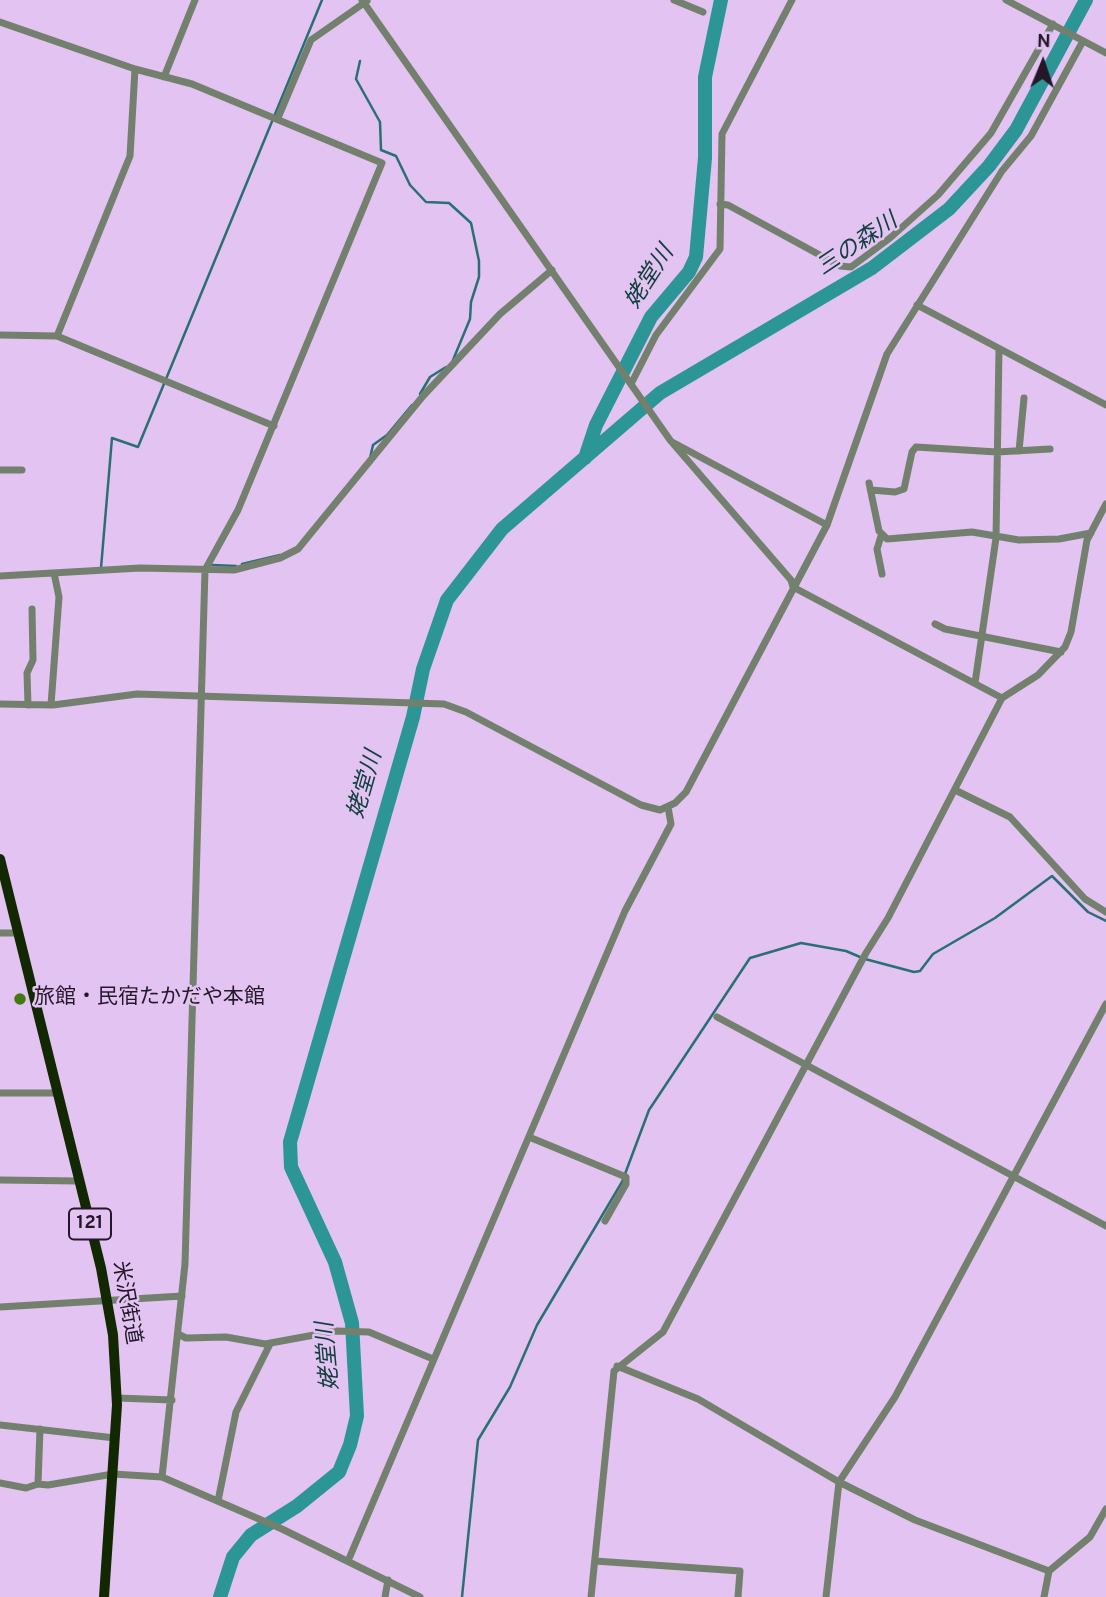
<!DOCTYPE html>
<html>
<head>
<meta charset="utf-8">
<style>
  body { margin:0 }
  #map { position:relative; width:1106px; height:1597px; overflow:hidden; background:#e2c3f1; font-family:Overpass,sans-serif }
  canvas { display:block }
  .north { position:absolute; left:1008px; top:28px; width:70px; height:70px; -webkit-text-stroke:5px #e2c3f1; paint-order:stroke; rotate:2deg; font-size:19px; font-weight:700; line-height:28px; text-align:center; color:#231728 }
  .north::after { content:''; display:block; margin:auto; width:24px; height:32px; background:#231728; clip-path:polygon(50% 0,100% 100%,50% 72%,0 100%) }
</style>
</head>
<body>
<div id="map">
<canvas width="1106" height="1597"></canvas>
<div class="north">N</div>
</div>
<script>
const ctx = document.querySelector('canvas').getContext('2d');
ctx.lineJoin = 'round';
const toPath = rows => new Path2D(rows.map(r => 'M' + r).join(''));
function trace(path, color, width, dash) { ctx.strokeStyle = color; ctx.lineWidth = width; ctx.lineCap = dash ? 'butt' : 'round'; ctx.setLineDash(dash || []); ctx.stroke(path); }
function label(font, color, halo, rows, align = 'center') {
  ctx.font = font + ' Overpass,"Noto Sans JP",sans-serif'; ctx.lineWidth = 5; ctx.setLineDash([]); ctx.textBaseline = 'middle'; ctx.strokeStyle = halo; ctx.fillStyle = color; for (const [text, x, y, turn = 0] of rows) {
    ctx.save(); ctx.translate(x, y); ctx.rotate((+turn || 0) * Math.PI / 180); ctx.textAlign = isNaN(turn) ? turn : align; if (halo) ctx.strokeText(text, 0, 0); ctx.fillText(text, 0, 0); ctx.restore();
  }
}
const stream = toPath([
  [360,61,356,79,380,122,381,150,396,156,410,185,426,202,449,203,471,223,479,261,479,277,471,302,470,319,453,360],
  [420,394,430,377,446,367],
  [370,458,373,445,387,435,412,405],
  [242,564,280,555],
  [212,565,236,566],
  [101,568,112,438,138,447,322,0],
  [865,959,914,972,920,971,933,954,995,918,1052,876,1088,912,1106,921],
  [462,1597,478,1440,510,1387,537,1325,622,1182,649,1110,750,958,801,943,846,951,860,957]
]);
const river = toPath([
  [585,458,596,425,651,317,689,272,696,257,705,158,705,77,721,0],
  [220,1597,233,1557,251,1535,297,1506,339,1472,350,1445,357,1416,352,1323,335,1262,291,1167,290,1142,413,717,423,669,447,600,502,529,660,393,872,268,949,209,989,166,1016,130,1086,0]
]);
const minor = toPath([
  [362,0,670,440,791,580,793,587,1002,698],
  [674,0,703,12],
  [1006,0,1106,53],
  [0,22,135,69,192,84,382,163,238,510,205,570,185,1264,162,1477],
  [164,77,195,0],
  [278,118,311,40,367,1],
  [720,204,728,205,840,266,851,267,890,238,938,195,991,133,1053,24],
  [917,305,1106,405],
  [0,335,57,336,274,426],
  [57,336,130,156,135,69],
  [631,384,656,335,720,249,722,134,792,0],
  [674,443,827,525],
  [1019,451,1024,398],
  [0,470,22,470],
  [869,483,879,531,887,539,972,532,1019,540,1059,539,1091,533],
  [871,490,895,492,904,489,912,452,916,447,997,452,1050,449],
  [881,536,877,549,882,574],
  [0,576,140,568,234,570,280,558,298,549,423,396,500,314,552,270],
  [935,624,945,629,1061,652],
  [975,683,996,538,999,349],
  [0,704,53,705,137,694,444,704,466,712,641,805,660,810,675,803,686,792,827,525,887,354,1002,171,1031,136,1083,41],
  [28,705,27,673,33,660,32,609],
  [51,705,59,597,54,573],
  [955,790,1010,817,1085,899,1106,912],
  [0,933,18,933],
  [717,1017,1106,1226],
  [0,1093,57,1093],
  [529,1137,626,1177,626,1184,605,1221],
  [0,1180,79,1181],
  [0,1307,182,1296],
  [178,1334,186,1338,226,1337,265,1344,336,1331,369,1332,433,1359],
  [617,1366,698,1399,839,1482,915,1520,1049,1571],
  [117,1398,172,1400],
  [0,1425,115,1438],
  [40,1429,38,1484,48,1485,113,1474,162,1477,282,1529,420,1597],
  [0,1483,26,1488,38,1484],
  [218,1501,236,1412,270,1344],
  [348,1561,625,911,671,824,668,807],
  [595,1561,740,1571,738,1597],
  [385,1597,388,1580],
  [591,1597,614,1371,663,1332,866,953,888,918,1002,698,1038,675,1065,647,1071,632,1087,540,1106,504],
  [826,1597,839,1482,895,1397,1106,1004],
  [1044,1597,1049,1571,1090,1537,1106,1509]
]);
const highway = toPath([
  [0,859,101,1268,113,1335,117,1405,104,1597]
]);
const markers = [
  [20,999,7,"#427a10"]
];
const shields = [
  [90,1224,42]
];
const shieldNames = [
  ["121",90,1224]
];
const poiNames = [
  ["旅館・民宿たかだや本館",34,999]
];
const streetNames = [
  ["米沢街道",125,1303,80]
];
const waterNames = [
  ["三の森川",858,246,-34],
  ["姥堂川",651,278,-57],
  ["姥堂川",367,785,-74],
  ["姥堂川",330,1356,-95]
];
trace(stream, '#297075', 2.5);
trace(river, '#2c9696', 14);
trace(minor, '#73806d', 7);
trace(highway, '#112800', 10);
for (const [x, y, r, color] of markers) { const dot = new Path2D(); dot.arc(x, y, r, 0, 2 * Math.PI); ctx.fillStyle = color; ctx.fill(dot); trace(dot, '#e2c3f1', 2.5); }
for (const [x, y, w] of shields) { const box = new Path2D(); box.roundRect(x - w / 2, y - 15.5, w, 31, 5); ctx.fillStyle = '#e2c3f1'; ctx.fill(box); trace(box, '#231728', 2); }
label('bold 19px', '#231728', null, shieldNames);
label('21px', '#231728', '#e2c3f1', poiNames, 'left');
label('21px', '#231728', '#e2c3f1', streetNames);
label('italic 23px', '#11403f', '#e2c3f1', waterNames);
</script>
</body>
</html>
